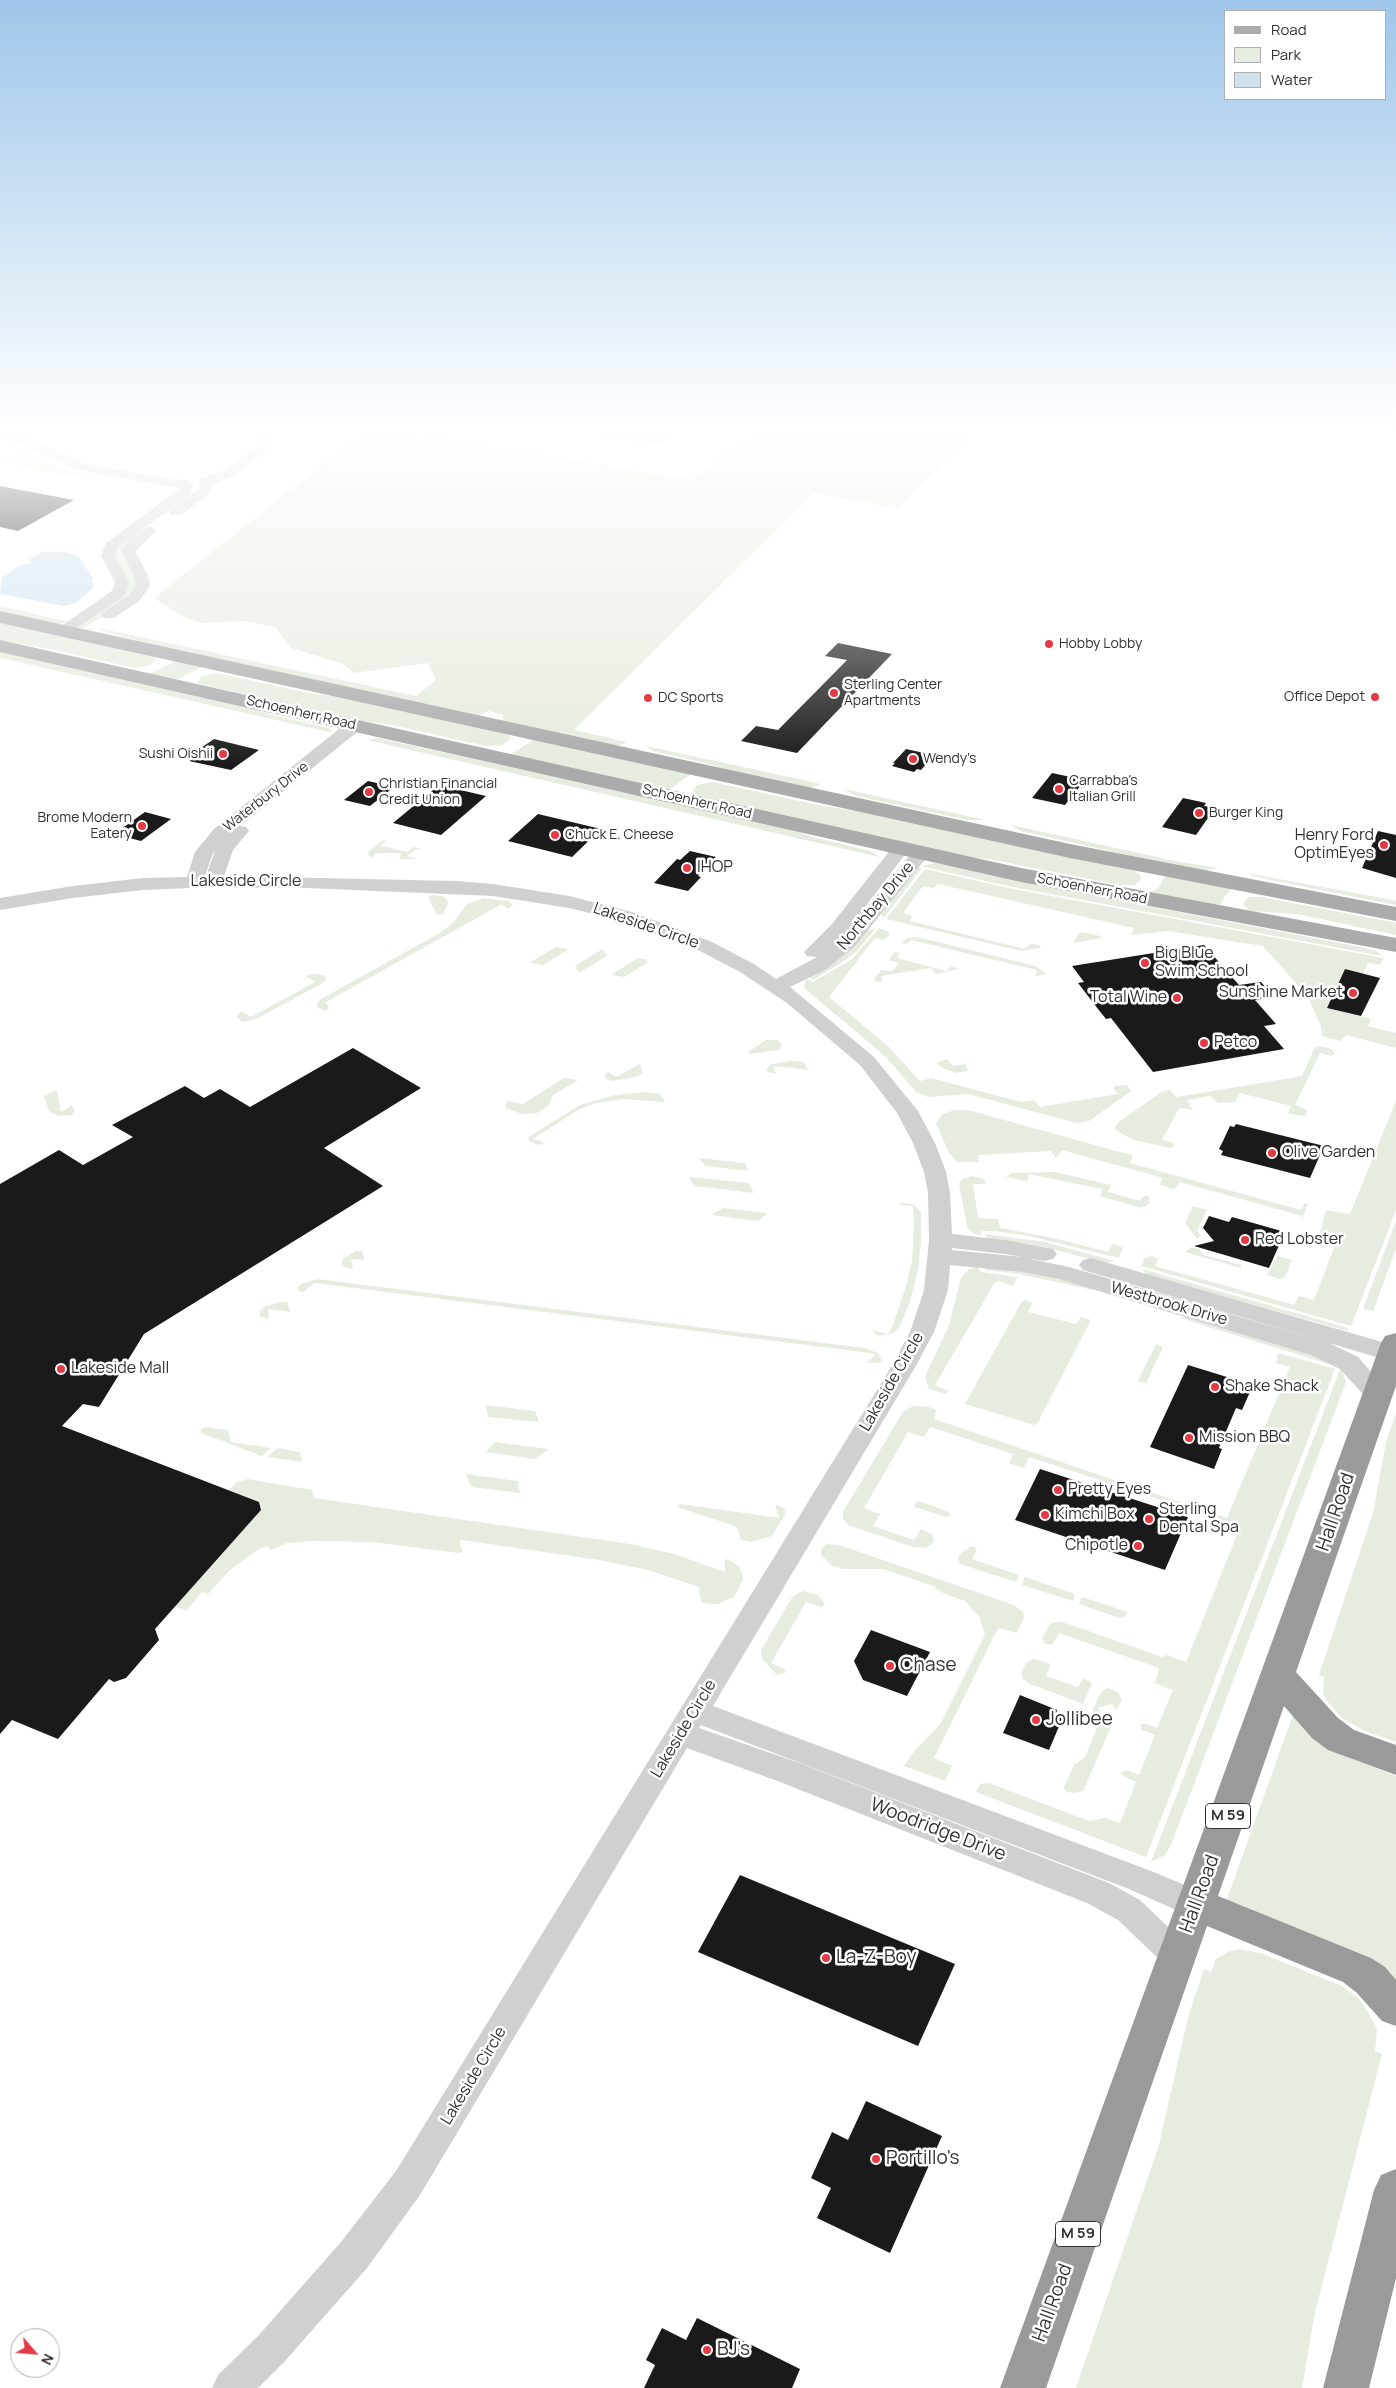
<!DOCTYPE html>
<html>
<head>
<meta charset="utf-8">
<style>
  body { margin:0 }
  #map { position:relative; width:1396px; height:2388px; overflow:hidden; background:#fff; font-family:Manrope,sans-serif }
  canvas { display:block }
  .legend { position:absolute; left:1224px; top:10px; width:162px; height:90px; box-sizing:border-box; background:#fff; border:1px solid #adadad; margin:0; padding:6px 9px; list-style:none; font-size:15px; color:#333 }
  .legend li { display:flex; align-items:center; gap:10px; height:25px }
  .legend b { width:25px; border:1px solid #adadad }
  .north { position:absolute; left:10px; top:2328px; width:50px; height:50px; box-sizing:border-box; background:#fff; border:1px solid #adadad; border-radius:50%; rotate:117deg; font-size:14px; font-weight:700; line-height:20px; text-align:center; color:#333 }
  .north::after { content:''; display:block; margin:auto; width:18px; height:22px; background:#e63946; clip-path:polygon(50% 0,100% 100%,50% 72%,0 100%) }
</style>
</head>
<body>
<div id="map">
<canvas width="1396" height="2388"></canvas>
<ul class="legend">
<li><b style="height:6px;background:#ababab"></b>Road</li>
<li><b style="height:14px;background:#e6ecdf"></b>Park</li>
<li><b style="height:14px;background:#cfe2ee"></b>Water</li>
</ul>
<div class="north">N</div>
</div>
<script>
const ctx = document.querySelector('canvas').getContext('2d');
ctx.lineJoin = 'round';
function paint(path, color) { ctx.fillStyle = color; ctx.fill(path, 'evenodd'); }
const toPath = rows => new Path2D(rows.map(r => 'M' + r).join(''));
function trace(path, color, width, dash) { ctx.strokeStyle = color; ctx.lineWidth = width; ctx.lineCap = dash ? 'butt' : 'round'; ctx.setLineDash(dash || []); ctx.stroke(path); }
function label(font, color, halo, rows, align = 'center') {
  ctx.font = font + ' Manrope,sans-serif'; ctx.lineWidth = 5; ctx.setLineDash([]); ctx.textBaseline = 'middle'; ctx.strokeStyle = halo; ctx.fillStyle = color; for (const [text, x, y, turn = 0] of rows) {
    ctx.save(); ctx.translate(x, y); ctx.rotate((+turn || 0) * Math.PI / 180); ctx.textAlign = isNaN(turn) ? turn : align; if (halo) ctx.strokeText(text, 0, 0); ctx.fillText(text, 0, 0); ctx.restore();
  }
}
const green = toPath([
  [364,432,409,432,692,480,753,432,981,432,897,508,813,493,574,730,627,742,620,745,611,745,503,721,503,715,489,711,479,715,171,650,100,630,99,628,416,696,436,680,428,663,354,673,343,664,291,648,276,627,243,621,203,623,183,617,154,598],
  [27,452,63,469,95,478,34,470,1,459],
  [142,527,147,528,130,542,137,575,137,589,119,606,82,629,73,627,119,598,114,549],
  [0,606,70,622,56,624,0,613],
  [0,622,153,656,156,660,151,665,135,668,45,648,0,641],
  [0,651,257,709,276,716,329,728,334,733,0,658],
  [176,661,202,667,176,680,150,674],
  [217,673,313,694,342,697,507,734,511,738,503,745,486,746,392,725,349,719,197,683,202,676],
  [378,738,786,828,813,837,871,851,880,857,367,740],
  [533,740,691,774,669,790,510,755],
  [646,746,817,783,821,785,809,788,743,775,709,764,653,751],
  [712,782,823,806,868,813,1133,870,1140,875,1141,880,1135,885,1119,885,994,860,959,855,697,796,692,792,697,785],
  [844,789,985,820,967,820,856,796],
  [1011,825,1175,861,1219,868,1201,871,1181,867,1021,831],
  [383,840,386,840,381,846,408,852,413,847,426,850,416,849,407,856,416,859,400,859,401,853,375,853,373,857,370,858,368,852],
  [936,863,1110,899,1366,948,1378,952,1382,956,1008,886,920,866],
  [917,868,922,868,884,918,881,914],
  [925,869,1008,888,1384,958,1380,965,1368,963,1363,974,1345,969,1327,1008,1371,1019,1368,1026,1396,1033,1396,1048,1346,1035,1341,1041,1322,1036,1321,1026,1308,997,1263,946,1168,931,1134,935,1131,934,1134,928,938,884,933,888,923,886,903,913,912,916,910,921,1025,949,1030,944,1039,945,1041,948,1021,951,886,919],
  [1246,873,1388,899,1396,901,1396,905,1261,878],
  [1165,876,1233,888,1225,896,1220,905,1150,893,1159,887],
  [431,895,442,896,447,899,448,903,443,914,437,915,428,897],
  [1250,897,1262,897,1396,923,1396,935,1297,914,1250,911,1243,904,1246,899],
  [484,898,508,901,513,905,508,909,502,904,326,1002,329,1008,326,1011,318,1008,317,1003,321,999,438,934,452,924,467,904],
  [876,928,856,952,841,963,813,980,809,976,867,931],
  [879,928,889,932,889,936,883,940,875,938,829,997,889,1047,920,1081,931,1078,1021,1102,1034,1100,1040,1107,1118,1094,1113,1088,1115,1086,1127,1085,1131,1091,1089,1121,1077,1123,968,1094,928,1097,916,1092,886,1057,804,988,806,979,813,982,852,959],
  [1080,932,1100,936,1102,938,1073,943],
  [917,937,1036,966,1046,974,1037,976,1035,975,1037,970,911,940,907,944,902,943,907,938],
  [556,947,569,949,543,965,529,963],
  [601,950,604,950,607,956,579,973,575,966],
  [894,952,900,953,897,958,946,971,951,966,959,969,936,974,931,968,881,976,882,982,875,981,874,979,881,970,892,971,899,963,889,960],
  [638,958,645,959,648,962,624,977,611,975],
  [311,974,324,975,326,979,321,984,256,1019,243,1022,237,1018,237,1016,241,1011,251,1017,315,982,306,976],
  [766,1040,778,1040,782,1046,779,1050,749,1054,748,1052],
  [1319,1046,1332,1049,1335,1054,1331,1056,1320,1053,1295,1105,1308,1110,1305,1116,1290,1114,1288,1113,1291,1106,1240,1093,1235,1102,1218,1103,1210,1096,1187,1100,1193,1110,1179,1108,1162,1140,1173,1143,1174,1146,1171,1148,1133,1140,1116,1130,1115,1127,1119,1122,1163,1091,1170,1090,1176,1097,1302,1076,1315,1047],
  [947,1059,953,1066,965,1064,968,1071,956,1073,942,1068,937,1063],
  [792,1061,803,1062,808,1070,773,1066,776,1074,768,1072,766,1069,772,1064],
  [640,1064,643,1073,636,1077,612,1081,605,1078,606,1073,609,1072,616,1077],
  [564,1078,578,1080,553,1095,548,1106,537,1113,521,1114,506,1108,505,1105,509,1101,523,1104],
  [57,1090,61,1112,72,1105,75,1111,71,1115,59,1116,49,1111,44,1096],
  [646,1092,660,1094,665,1102,625,1099,596,1103,578,1110,533,1139,546,1143,538,1145,529,1141,529,1137,533,1134,580,1105,615,1095],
  [1396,1101,1396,1210,1351,1326,1141,1266,1145,1258,1152,1256,1158,1259,1155,1266,1294,1305,1299,1296,1314,1300,1338,1238,1320,1232,1326,1210,1350,1214],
  [955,1110,968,1110,1131,1155,1133,1156,1130,1163,1301,1210,1305,1203,1308,1204,1300,1223,1302,1216,1180,1182,1176,1188,1173,1189,1160,1185,1163,1178,1062,1150,1056,1158,1051,1151,978,1155,979,1162,957,1162,949,1153,936,1123,942,1114],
  [699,1158,745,1163,748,1171,705,1166],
  [1055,1172,1111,1185,1108,1192,1140,1201,1144,1196,1148,1195,1150,1202,1145,1207,1138,1207,1100,1196,1102,1189,1048,1178,1029,1174,1028,1180,1025,1181,1006,1177,1012,1173],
  [972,1176,981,1178,986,1182,985,1184,973,1184,978,1218,998,1219,1000,1228,1054,1238,1108,1252,1112,1245,1115,1244,1123,1248,1119,1258,1029,1236,994,1231,982,1231,980,1236,973,1233,967,1227,959,1183,963,1179],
  [690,1177,748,1183,754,1193,694,1186,689,1178],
  [901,1202,914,1205,921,1212,921,1240,918,1270,910,1302,899,1328,893,1333,879,1336,874,1333,873,1330,888,1334,892,1327,906,1287,912,1261,914,1225,913,1206,899,1205],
  [1193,1206,1207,1210,1197,1231,1201,1236,1197,1239,1185,1223],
  [723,1208,766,1213,767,1214,758,1221,711,1215],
  [1396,1221,1396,1249,1373,1311,1363,1309],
  [985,1234,1045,1242,1115,1261,1104,1263,1045,1247,987,1238],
  [1191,1247,1199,1249,1204,1255,1241,1265,1241,1268,1185,1252],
  [356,1251,362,1251,365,1260,351,1259,353,1268,351,1269,345,1267,341,1264,344,1258],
  [1278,1256,1292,1260,1285,1277,1280,1279,1267,1275],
  [985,1265,1023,1270,1095,1288,1098,1291,1019,1274,985,1270],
  [977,1266,981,1272,1017,1277,1013,1286,998,1281,994,1284,935,1385,949,1391,945,1394,929,1389,925,1377,949,1325,961,1278,968,1270],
  [1142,1269,1348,1328,1348,1331,1147,1275],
  [317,1279,864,1348,878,1353,882,1361,877,1363,867,1363,875,1355,870,1353,315,1283,303,1292,299,1291,298,1288,301,1284],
  [1026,1300,1032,1303,1028,1312,1076,1324,1081,1317,1091,1320,1038,1422,1034,1425,965,1404,1022,1301],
  [279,1302,287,1302,291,1312,268,1309,269,1319,260,1316,260,1311,264,1307],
  [1191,1316,1298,1349,1335,1366,1180,1318],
  [1156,1344,1163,1347,1146,1383,1138,1381],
  [1278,1353,1335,1369,1146,1857,976,1792,980,1784,989,1783,1089,1821,1105,1818,1120,1823,1136,1782,1123,1776,1121,1773,1126,1770,1139,1775,1155,1735,1142,1730,1140,1725,1144,1723,1157,1728,1173,1690,1155,1683,1159,1668,1059,1633,1052,1645,1045,1644,1042,1639,1050,1624,1060,1621,1162,1657,1167,1655,1186,1662,1237,1535,1220,1529,1223,1520,1029,1457,1024,1468,1009,1463,1013,1454,930,1427,924,1437,908,1432,864,1508,880,1514,873,1526,914,1540,921,1529,932,1534,934,1539,932,1544,925,1548,913,1547,848,1525,843,1519,843,1512,903,1412,913,1406,929,1407,936,1410,934,1419,1227,1518,1290,1367,1276,1363],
  [1341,1367,1346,1382,1171,1845,1165,1855,1151,1862],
  [486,1405,535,1411,539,1422,488,1417],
  [1396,1413,1396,1742,1365,1731,1343,1719,1326,1700,1323,1693,1324,1677,1319,1675,1373,1513,1386,1442],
  [206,1427,228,1430,231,1442,271,1448,262,1456,201,1433,201,1429],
  [495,1442,549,1449,535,1459,486,1452],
  [278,1448,300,1452,302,1462,267,1457],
  [466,1474,518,1481,520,1493,471,1487],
  [248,1479,312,1490,314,1498,630,1544,674,1554,725,1572,725,1560,728,1559,740,1567,743,1579,734,1597,718,1604,708,1604,701,1602,699,1587,648,1570,599,1560,461,1540,459,1542,463,1552,458,1553,373,1542,310,1541,287,1543,271,1550,267,1546,259,1549,230,1570,208,1594,202,1592,186,1611,175,1606,261,1510,259,1502,229,1490,237,1482],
  [919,1501,949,1512,951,1515,946,1517,915,1507,915,1503],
  [680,1504,780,1518,775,1506,777,1505,784,1508,786,1513,772,1536,750,1542,741,1540,738,1530,735,1526,677,1507],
  [826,1544,839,1545,1014,1605,1023,1612,1024,1617,1017,1633,998,1628,934,1758,952,1766,945,1781,904,1766,912,1754,941,1723,985,1635,980,1618,965,1601,943,1593,933,1586,884,1569,843,1569,831,1565,821,1555,821,1550],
  [974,1546,977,1549,972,1559,1019,1575,1016,1582,960,1564,958,1557,961,1553,970,1547],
  [1025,1577,1075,1594,1073,1601,1022,1585],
  [804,1591,819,1596,825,1605,821,1607,806,1602,771,1663,786,1670,785,1673,777,1675,762,1659,761,1650,791,1599,798,1593],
  [1082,1597,1128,1612,1125,1617,1119,1618,1079,1604],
  [1034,1659,1049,1663,1050,1666,1046,1676,1078,1687,1083,1678,1092,1683,1083,1704,1030,1684,1023,1679,1021,1673,1026,1663],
  [1108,1688,1118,1692,1122,1700,1116,1710,1112,1704,1098,1708,1110,1729,1083,1791,1075,1793,1067,1792,1064,1789,1065,1785,1074,1765,1085,1757,1096,1731,1093,1709,1101,1692],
  [1293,1715,1339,1754,1396,1776,1396,1983,1377,1964,1362,1954,1228,1903,1227,1899],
  [1239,1949,1260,1953,1340,1985,1350,1992,1361,2001,1373,2021,1377,2030,1375,2051,1382,2054,1315,2312,1302,2388,1076,2388,1159,2145,1188,2017,1204,1969,1211,1972,1216,1959,1230,1951]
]);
const water = toPath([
  [42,552,66,552,78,556,93,578,91,581,94,583,93,588,76,603,64,606,0,594,2,578,20,565,31,563,30,559]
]);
const building = toPath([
  [0,486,74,500,18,531,0,527],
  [838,643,892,654,797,753,741,741,756,726,778,730,847,660,825,656],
  [214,739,259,750,231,770,189,761,191,760,186,758],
  [906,749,929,754,928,755,933,756,921,770,917,769,914,772,892,766,895,763,893,763],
  [1052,773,1085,780,1065,805,1032,798],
  [368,781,394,787,370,806,344,800],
  [439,785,486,796,441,835,393,823],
  [1183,798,1206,803,1204,806,1215,808,1196,835,1162,827],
  [145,812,171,819,141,841,114,834],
  [538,814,601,829,572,857,508,841],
  [1378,831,1396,835,1396,878,1362,868],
  [690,851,716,857,698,876,701,877,688,891,654,883,677,859,680,860],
  [1204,945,1239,985,1261,982,1274,997,1255,1000,1276,1024,1264,1026,1284,1049,1153,1072,1111,1018,1106,1019,1098,1009,1078,983,1084,982,1072,966],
  [1345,969,1380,978,1361,1016,1327,1008],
  [353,1048,421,1088,324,1148,383,1186,144,1334,99,1407,83,1404,62,1426,259,1502,261,1510,155,1629,159,1640,126,1678,114,1682,109,1679,58,1739,12,1720,0,1734,0,1184,59,1150,83,1165,133,1137,112,1125,185,1086,204,1098,220,1089,250,1107],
  [1236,1124,1324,1146,1310,1178,1221,1155,1223,1151,1219,1149,1223,1141,1230,1126,1234,1127],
  [1209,1216,1229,1222,1232,1217,1285,1232,1269,1268,1194,1246,1214,1241,1203,1228],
  [1188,1365,1253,1385,1242,1410,1236,1408,1219,1448,1222,1449,1214,1469,1150,1447],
  [1040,1469,1188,1517,1165,1570,1015,1520],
  [871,1630,930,1652,907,1696,863,1680,854,1661],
  [1020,1695,1057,1710,1056,1714,1063,1717,1049,1750,1003,1733],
  [740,1875,955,1964,918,2046,698,1952],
  [866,2101,942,2136,890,2253,817,2218,831,2188,811,2178,832,2132,848,2140],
  [697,2318,800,2369,792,2388,644,2388,655,2365,646,2360,662,2328,686,2340]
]);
const minor = toPath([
  [0,432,16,432,83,463,169,479,187,480,194,484,188,496,118,547,115,556,129,582,127,591,121,599,67,634,62,636,54,631,113,590,115,582,101,556,106,543,177,491,179,488,74,469,0,435,0,432],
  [246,432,268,434,272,445,234,476,213,484,208,495,181,515,171,515,169,512,171,509,198,490,200,479,224,470,260,444,258,440,246,432],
  [596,432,628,432,654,436,662,432,677,432,665,442,654,444,602,436,596,432],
  [150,526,157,530,135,551,148,575,150,585,148,589,139,601,114,618,104,618,101,615,104,612,129,595,136,585,134,575,121,551,129,539,150,526],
  [355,720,361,721,363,725,361,729,240,826,246,827,249,831,233,850,224,876,457,881,493,884,569,896,632,912,712,942,754,964,776,979,817,957,807,956,804,952,832,924,895,844,907,844,910,848,846,932,833,945,841,938,915,849,927,849,930,853,927,857,855,946,825,970,790,987,874,1057,918,1111,935,1143,946,1172,950,1193,952,1234,1005,1240,1053,1249,1057,1254,1053,1259,1045,1261,1026,1258,1069,1267,1329,1343,1358,1357,1391,1395,1387,1401,1378,1404,1369,1401,1340,1369,1311,1355,1059,1279,1023,1272,950,1265,948,1290,934,1332,917,1364,713,1706,1151,1871,1207,1894,1212,1904,1207,1914,1196,1918,1185,1914,1129,1889,701,1725,699,1728,802,1764,1109,1883,1140,1900,1188,1946,1193,1956,1188,1966,1177,1970,1166,1966,1118,1920,1087,1903,780,1782,687,1748,420,2195,367,2268,285,2361,258,2388,212,2388,218,2375,259,2335,341,2242,396,2171,893,1364,910,1332,924,1290,929,1240,928,1193,924,1172,913,1143,897,1113,860,1065,787,1003,740,972,698,950,618,920,569,908,493,896,307,888,213,887,143,890,73,898,0,910,0,898,73,886,143,878,187,877,195,852,214,829,349,721,355,720],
  [215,851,206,876,205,876,213,853,215,851],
  [952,1248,1005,1254,1023,1257,952,1250,952,1248],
  [1091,1258,1396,1346,1396,1360,1383,1359,1083,1270,1079,1265,1083,1260,1091,1258]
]);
const major = toPath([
  [0,611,1070,844,1396,907,1396,921,1070,858,0,623,0,611],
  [0,640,1021,868,1396,938,1396,952,1021,882,0,652,0,640]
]);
const highway = toPath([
  [1396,1333,1396,1386,1296,1672,1338,1718,1354,1730,1396,1745,1396,1775,1328,1750,1312,1738,1284,1706,1218,1896,1371,1958,1385,1967,1396,1980,1396,2026,1382,2021,1357,1993,1343,1982,1207,1926,1046,2388,1000,2388,1381,1343,1385,1336,1396,1333],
  [1396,2169,1396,2278,1369,2388,1323,2388,1374,2190,1381,2175,1396,2169]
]);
const markers = [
  [1049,644,5,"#e63946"],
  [834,693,5,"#e63946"],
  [1375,697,5,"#e63946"],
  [648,698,5,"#e63946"],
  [223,754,5,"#e63946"],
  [913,759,5,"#e63946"],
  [1059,789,5,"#e63946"],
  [369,792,5,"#e63946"],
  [1199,813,5,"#e63946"],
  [142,826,5,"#e63946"],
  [555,835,5,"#e63946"],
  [1384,845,5,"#e63946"],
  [687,868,5,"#e63946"],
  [1145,963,5,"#e63946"],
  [1353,993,5,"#e63946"],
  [1177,998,5,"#e63946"],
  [1204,1043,5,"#e63946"],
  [1272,1153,5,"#e63946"],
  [1245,1240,5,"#e63946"],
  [61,1369,5,"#e63946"],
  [1215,1387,5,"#e63946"],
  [1189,1438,5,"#e63946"],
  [1058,1490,5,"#e63946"],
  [1045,1515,5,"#e63946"],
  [1149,1519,5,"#e63946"],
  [1138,1546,5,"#e63946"],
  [890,1666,5,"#e63946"],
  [1036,1720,5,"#e63946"],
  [826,1958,5,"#e63946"],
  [876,2159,5,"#e63946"],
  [707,2350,5,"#e63946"]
];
const farPoinames = [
  ["Hobby Lobby",1059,644],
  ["Sterling Center",844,685],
  ["Apartments",844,701],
  ["Office Depot",1365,697,"right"],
  ["DC Sports",658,698],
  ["Sushi Oishii",213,754,"right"],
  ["Wendy's",923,759],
  ["Carrabba's",1069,781],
  ["Italian Grill",1069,797],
  ["Christian Financial",379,784],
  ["Credit Union",379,800],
  ["Burger King",1209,813],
  ["Brome Modern",132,818,"right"],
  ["Eatery",132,834,"right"],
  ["Chuck E. Cheese",565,835]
];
const farStreetnames = [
  ["Schoenherr Road",301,713,13],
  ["Waterbury Drive",266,797,-38],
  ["Schoenherr Road",697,802,13],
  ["Schoenherr Road",1092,889,11]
];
const shields = [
  [1228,1816,45],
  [1078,2234,45]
];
const shieldNames = [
  ["M 59",1228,1816],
  ["M 59",1078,2234]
];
const poiNames = [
  ["Henry Ford",1374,836,"right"],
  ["OptimEyes",1374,854,"right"],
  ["IHOP",697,868],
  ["Big Blue",1155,954],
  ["Swim School",1155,972],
  ["Sunshine Market",1343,993,"right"],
  ["Total Wine",1167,998,"right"],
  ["Petco",1214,1043],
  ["Olive Garden",1282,1153],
  ["Red Lobster",1255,1240],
  ["Lakeside Mall",71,1369],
  ["Shake Shack",1225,1387],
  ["Mission BBQ",1199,1438],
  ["Pretty Eyes",1068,1490],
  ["Sterling",1159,1510],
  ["Dental Spa",1159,1528],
  ["Kimchi Box",1055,1515],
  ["Chipotle",1128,1546,"right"]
];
const streetNames = [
  ["Lakeside Circle",246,882],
  ["Northbay Drive",876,906,-50],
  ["Lakeside Circle",646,926,19],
  ["Westbrook Drive",1169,1304,16],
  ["Lakeside Circle",892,1382,-60],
  ["Lakeside Circle",684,1729,-59],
  ["Lakeside Circle",474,2076,-59]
];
const nearStreetnames = [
  ["Hall Road",1336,1512,-71],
  ["Woodridge Drive",938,1830,21],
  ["Hall Road",1200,1894,-70],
  ["Hall Road",1053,2303,-70]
];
const nearPoinames = [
  ["Chase",900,1666],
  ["Jollibee",1046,1720],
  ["La-Z-Boy",836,1958],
  ["Portillo's",886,2159],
  ["BJ's",717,2350]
];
paint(green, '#e6ecdf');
paint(water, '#cfe2ee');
paint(building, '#1a1a1a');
paint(minor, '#d0d0d0');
paint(major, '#ababab');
paint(highway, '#9a9a9a');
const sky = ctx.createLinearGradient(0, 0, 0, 767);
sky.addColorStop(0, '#9ec6ea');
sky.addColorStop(0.56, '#fff');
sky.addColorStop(1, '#ffffff00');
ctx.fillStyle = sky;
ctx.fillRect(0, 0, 1396, 767);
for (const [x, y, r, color] of markers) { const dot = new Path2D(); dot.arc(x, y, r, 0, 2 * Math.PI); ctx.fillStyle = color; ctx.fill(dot); trace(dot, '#fff', 2); }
label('14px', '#333', '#fff', farPoinames, 'left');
label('14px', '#333', '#fff', farStreetnames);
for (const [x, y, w] of shields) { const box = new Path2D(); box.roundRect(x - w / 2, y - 12.5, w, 25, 4); ctx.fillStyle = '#fff'; ctx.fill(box); trace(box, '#333', 1); }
label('bold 15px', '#333', null, shieldNames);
label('16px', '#333', '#fff', poiNames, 'left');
label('16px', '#333', '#fff', streetNames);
label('19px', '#333', '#fff', nearStreetnames);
label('19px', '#333', '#fff', nearPoinames, 'left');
</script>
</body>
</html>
